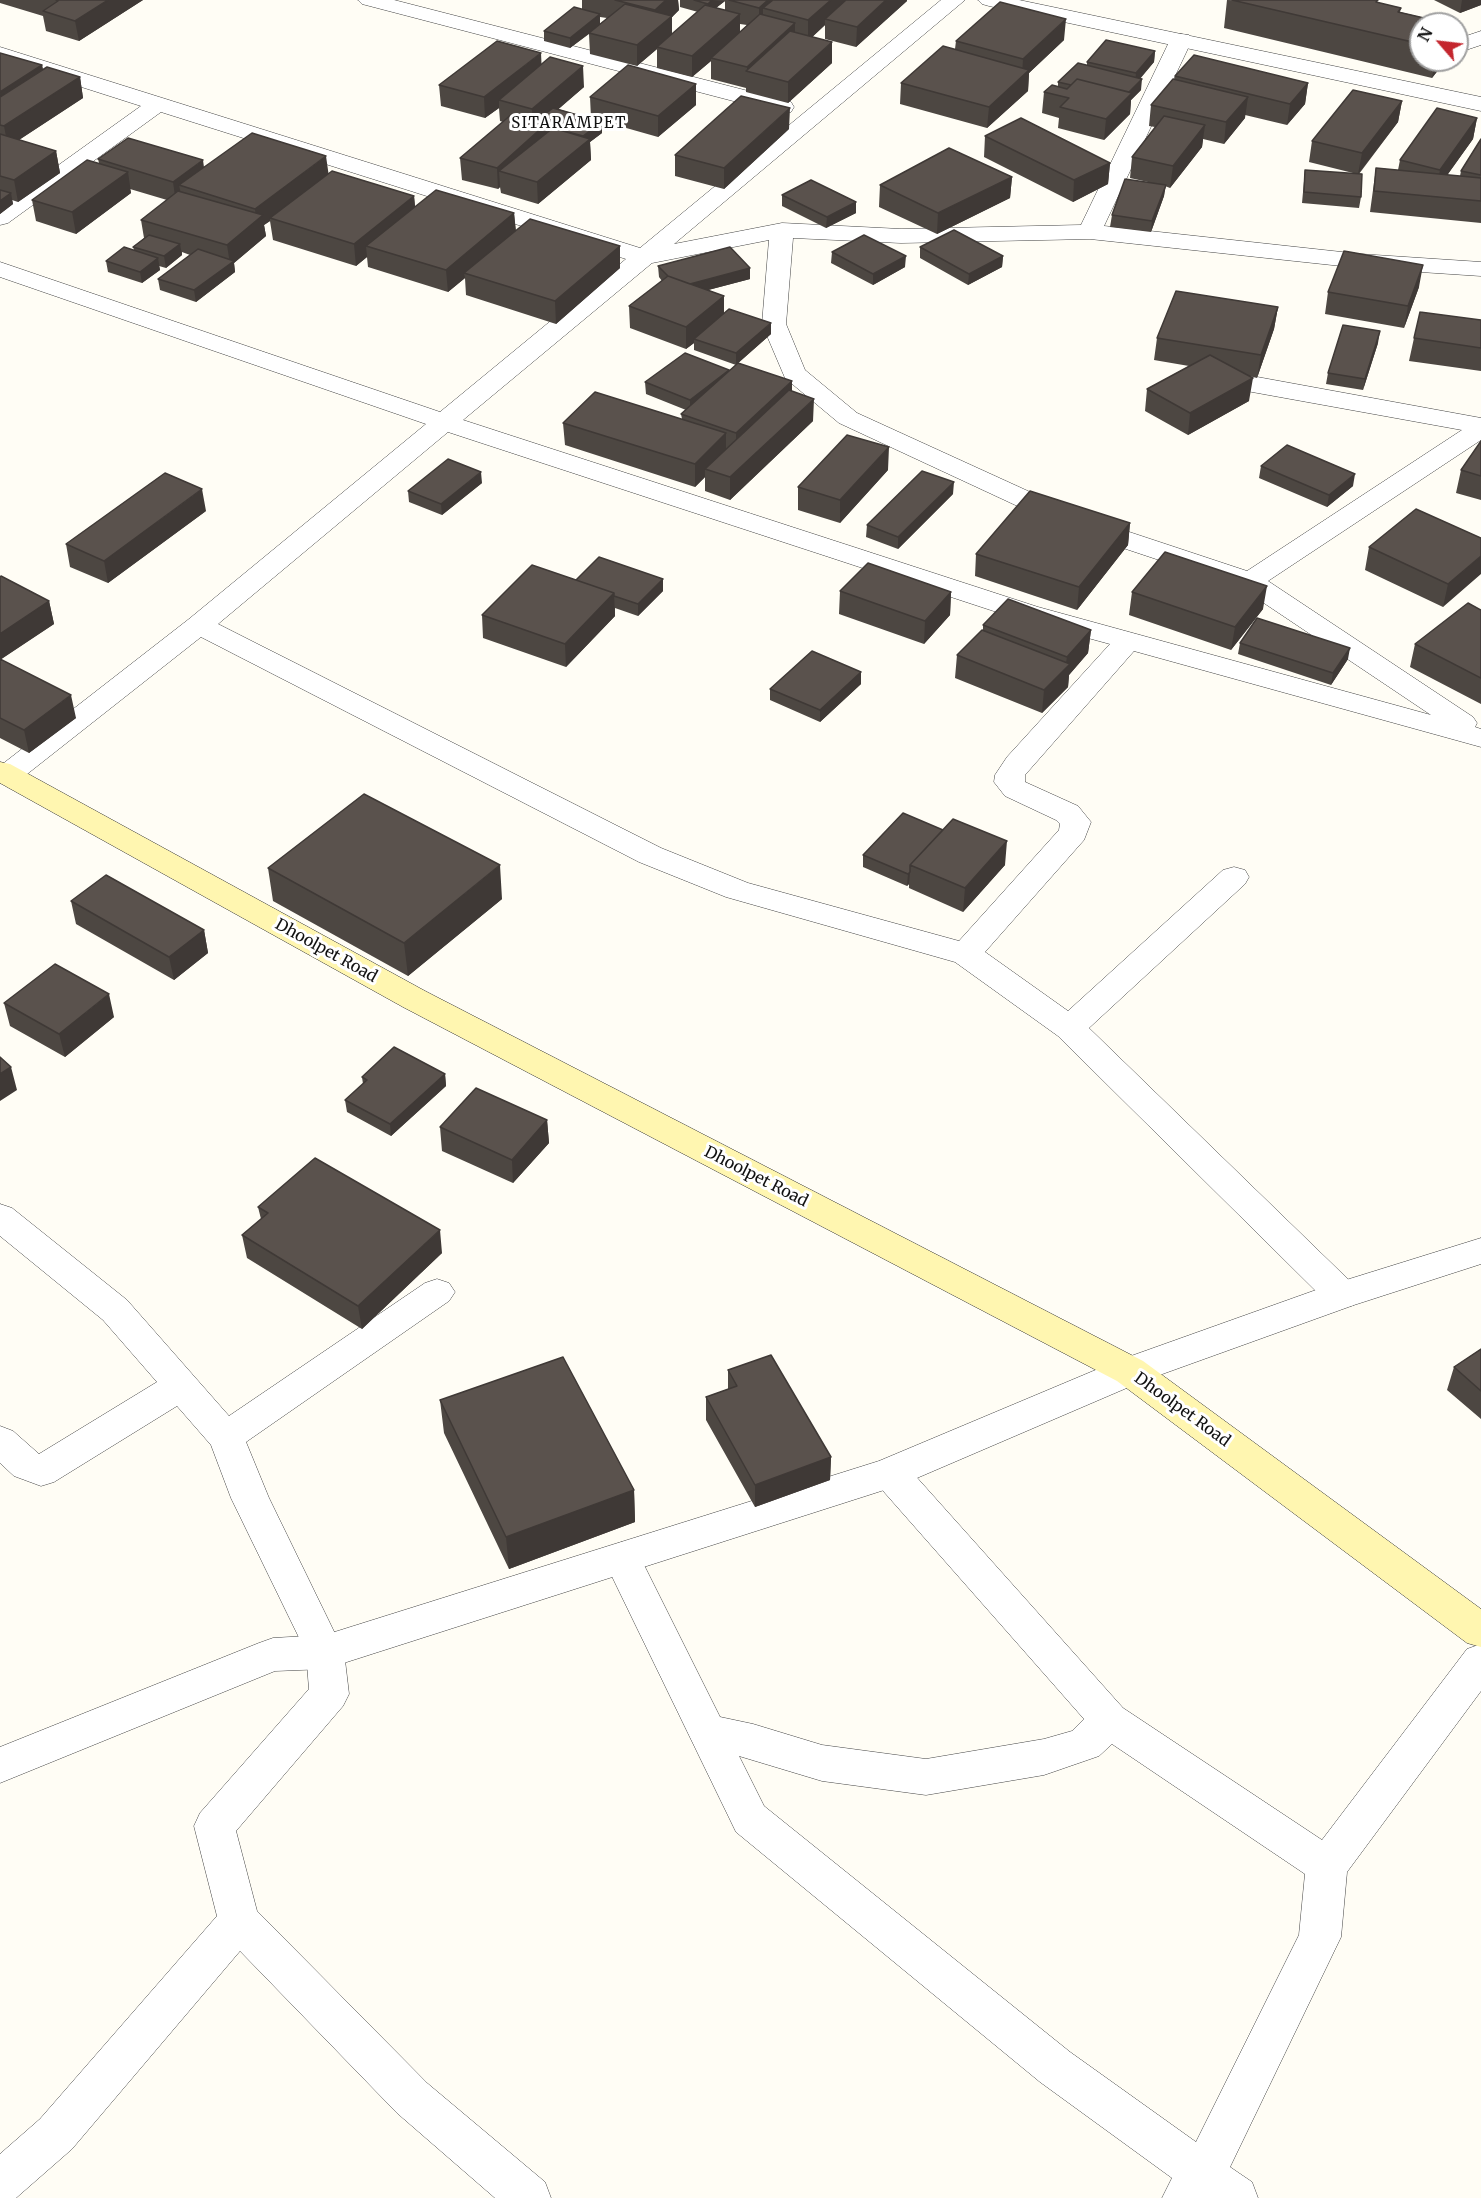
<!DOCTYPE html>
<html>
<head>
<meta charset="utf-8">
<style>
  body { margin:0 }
  #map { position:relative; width:1481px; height:2198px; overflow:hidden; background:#fffdf5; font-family:Merriweather,serif }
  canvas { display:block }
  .north { position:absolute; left:1409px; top:12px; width:60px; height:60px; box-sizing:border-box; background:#fff; border:2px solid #a0a0a0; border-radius:50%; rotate:298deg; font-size:16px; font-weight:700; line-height:24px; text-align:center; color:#111 }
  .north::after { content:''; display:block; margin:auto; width:21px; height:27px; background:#c4262e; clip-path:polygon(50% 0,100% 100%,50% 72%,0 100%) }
</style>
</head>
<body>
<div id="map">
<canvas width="1481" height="2198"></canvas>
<div class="north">N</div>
</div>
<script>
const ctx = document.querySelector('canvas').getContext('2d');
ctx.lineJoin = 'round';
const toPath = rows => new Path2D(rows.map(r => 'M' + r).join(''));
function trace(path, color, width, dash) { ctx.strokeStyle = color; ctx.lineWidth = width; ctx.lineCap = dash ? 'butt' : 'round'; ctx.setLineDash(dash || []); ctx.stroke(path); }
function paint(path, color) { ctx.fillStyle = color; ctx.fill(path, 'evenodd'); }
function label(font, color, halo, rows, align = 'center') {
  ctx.font = font + ' Merriweather,serif'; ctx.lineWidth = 6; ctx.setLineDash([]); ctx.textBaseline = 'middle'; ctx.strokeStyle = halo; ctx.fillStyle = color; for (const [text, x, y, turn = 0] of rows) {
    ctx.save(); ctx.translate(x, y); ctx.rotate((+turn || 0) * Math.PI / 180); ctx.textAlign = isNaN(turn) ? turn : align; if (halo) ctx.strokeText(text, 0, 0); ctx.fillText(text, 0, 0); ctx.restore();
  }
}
const minor = toPath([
  [358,0,394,0,791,102,794,107,791,112,783,114,362,4,358,0],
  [941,0,965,0,674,244,782,223,901,229,1081,225,1170,40,1173,35,1181,34,1189,35,1192,40,1104,226,1360,254,1481,262,1481,276,1360,268,1090,239,901,243,793,238,786,324,805,370,857,413,1087,518,1247,571,1462,430,1208,384,1199,381,1195,376,1199,371,1208,368,1481,418,1481,440,1268,581,1473,717,1477,723,1475,727,1481,729,1481,747,1134,651,1025,775,1025,782,1078,806,1091,822,1084,840,985,952,1068,1011,1223,870,1234,867,1245,870,1249,877,1245,884,1089,1028,1354,1285,1360,1295,1354,1305,1342,1308,1330,1305,1058,1036,955,962,726,897,639,862,201,637,17,782,7,784,0,783,0,766,189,619,426,424,0,277,0,262,440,412,626,259,161,112,8,223,0,225,0,207,141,106,0,61,0,47,640,248,941,0],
  [769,240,762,324,785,378,839,423,1069,530,1240,587,1431,715,1038,607,463,420,652,263,769,240],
  [448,432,1018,619,1110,644,1007,757,995,775,994,782,1005,796,1056,820,1060,824,1059,830,959,941,748,883,661,848,218,624,448,432],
  [1481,31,1481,45,1457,53,1457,39,1481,31],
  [0,1204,12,1208,127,1300,229,1416,425,1283,437,1279,449,1283,455,1292,449,1301,246,1442,269,1498,344,1652,349,1694,343,1706,236,1831,257,1911,427,2083,545,2182,551,2198,495,2198,397,2113,240,1951,72,2149,16,2198,0,2198,0,2154,40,2119,217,1916,194,1826,200,1813,309,1689,306,1652,231,1498,211,1445,177,1406,54,1482,41,1486,14,1476,0,1463,0,1426,13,1431,39,1454,157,1382,103,1320,0,1236,0,1204],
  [890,1458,903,1462,1123,1708,1322,1840,1467,1649,1481,1644,1481,1691,1347,1872,1341,1937,1230,2167,1252,2182,1258,2198,1162,2198,1172,2178,1040,2082,736,1832,603,1558,609,1547,622,1542,635,1547,720,1717,753,1724,822,1745,926,1759,1044,1739,1072,1731,1084,1719,877,1484,871,1473,877,1462,890,1458],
  [1112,1744,1305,1874,1299,1935,1196,2142,1070,2052,764,1806,739,1756,822,1781,926,1795,1044,1775,1099,1756,1112,1744]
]);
const tertiary = toPath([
  [978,0,1019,0,1481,97,1481,111,989,6,982,4,978,0],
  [1481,1238,1481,1264,1354,1305,1143,1381,903,1484,325,1669,275,1671,0,1783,0,1747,259,1643,273,1638,325,1635,879,1461,1117,1361,1330,1285,1481,1238]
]);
const secondary = toPath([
  [0,762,10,764,425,991,1143,1361,1481,1609,1481,1647,1467,1643,1117,1381,403,1007,0,783,0,762]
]);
const wall = toPath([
  [0,0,143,0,79,41,46,31,43,16,0,3],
  [582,0,678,0,679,10,672,17,672,34,698,12,680,7,680,0,907,0,907,1,856,47,825,39,825,25,812,37,832,63,788,103,746,92,746,88,711,79,711,61,692,77,657,68,657,49,637,66,590,54,589,34,570,48,544,41,544,31,582,10],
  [725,1,725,10,716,8],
  [600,17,607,18,600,24],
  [740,24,747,25,740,32],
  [1227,0,1379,3,1401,8,1400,12,1437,21,1437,24,1421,24,1421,60,1446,60,1432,78,1224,28],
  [1434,0,1481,0,1481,5,1460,13],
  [1064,40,1029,73,1028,91,987,128,900,104,901,83,955,49,956,41],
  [1155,51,1154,62,1140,79,1141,90,1131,100,1130,114,1104,140,1058,128,1059,118,1042,113,1044,92,1058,86,1058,82,1087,65,1087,62],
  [0,53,42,65,43,70,80,77,83,98,19,140,56,151,60,173,18,202,12,200,13,204,0,214],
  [542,64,584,87,558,109,602,122,602,133,590,142,591,160,538,204,501,193,500,187,498,189,462,180,460,158,503,122,500,121,499,108,485,118,441,106,439,85],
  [1175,76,1308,83,1305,104,1287,125,1245,115,1245,118,1224,144,1203,139,1202,147,1170,188,1165,186,1164,196,1151,232,1110,227,1112,215,1148,182,1130,178,1132,157,1155,127,1149,126,1151,105,1174,80],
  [696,84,696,105,658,137,591,118,590,97],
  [1402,101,1398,122,1359,174,1361,197,1359,208,1302,203,1305,170,1357,174,1309,162,1312,141],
  [1477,118,1473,139,1447,175,1460,176,1461,171,1481,139,1481,223,1370,212,1376,168,1398,170,1400,160],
  [789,129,724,189,675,176,675,155],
  [985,136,1110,163,1108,184,1073,202,984,157],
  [98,159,204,167,328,174,414,196,415,206,514,213,516,231,620,246,620,268,556,324,466,295,465,278,448,292,368,267,367,257,356,266,273,240,270,221,264,225,266,236,234,263,235,272,196,302,160,290,158,279,190,255,182,252,182,255,166,268,159,266,160,270,142,283,108,272,106,261,134,250,133,247,144,238,141,220,167,200,130,189,131,193,76,234,36,221,32,200,99,163],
  [1012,177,1010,198,937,234,879,207,880,185],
  [782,195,856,213,826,228,782,206],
  [920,247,1003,256,1002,267,968,285,920,258],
  [832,252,905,267,873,285,831,263],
  [658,266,750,279,708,290,724,296,724,313,771,334,738,363,792,391,813,421,730,500,705,491,705,477,695,487,565,445,563,423,682,419,681,414,686,410,646,394,645,382,729,371,736,365,694,350,694,343,686,349,630,328,629,306,662,281,659,277],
  [1419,287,1404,328,1325,314,1328,292],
  [1278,307,1274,329,1257,378,1249,376,1249,401,1188,435,1145,411,1147,389,1189,366,1154,360,1157,338],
  [1481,320,1481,371,1409,361,1414,338],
  [1378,343,1363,390,1326,384,1328,373],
  [1481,441,1481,500,1456,493,1461,470],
  [1261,466,1353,486,1327,507,1259,478],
  [888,470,840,523,798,510,798,487],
  [482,483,442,515,409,502,408,491],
  [953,494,898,549,866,537,867,525],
  [206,511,108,583,70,567,66,544],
  [1130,523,1128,545,1077,610,975,576,976,554],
  [1481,538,1443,607,1365,570,1369,547],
  [0,577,49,601,54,624,1,659,76,718,29,753,0,738],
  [576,580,663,591,638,616,615,608,615,616,566,667,483,638,482,615],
  [840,591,951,592,950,615,924,644,839,614],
  [1132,592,1263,609,1231,650,1129,615],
  [1481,610,1481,704,1410,667,1415,644],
  [983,625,1091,630,1088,653,1069,675,1068,687,1042,713,955,678,957,655,983,630],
  [1240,643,1348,659,1331,685,1238,654],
  [861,672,861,684,820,722,770,700,770,689],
  [863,855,1005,865,963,912,909,888,909,884,907,886,863,867],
  [268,868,502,899,408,976,273,901],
  [71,901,204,930,208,953,174,980,76,924],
  [4,1003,114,1017,65,1057,10,1026],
  [445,1074,446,1086,391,1136,347,1112,345,1100,363,1084,362,1077],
  [547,1120,549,1143,513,1183,442,1151,440,1127],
  [258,1207,442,1253,362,1329,247,1258,242,1235,261,1219],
  [1481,1349,1481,1419,1447,1390,1454,1367],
  [728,1370,831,1457,830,1480,755,1507,706,1420,706,1397,728,1389],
  [440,1400,634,1490,635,1522,509,1569,444,1433]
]);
const shadedWall = toPath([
  [108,0,143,0,79,41,75,21],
  [666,0,678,0,679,10,672,17,672,37,657,47,657,49,637,66,637,45,656,29,655,10],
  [712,0,725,1,708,14,708,4],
  [768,0,791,0,763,8,763,25,759,28,759,8],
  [831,0,855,0,825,19,825,25,808,41,808,20],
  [886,0,907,0,907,1,856,47,857,27],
  [1462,0,1481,0,1481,5,1460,13],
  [600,14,600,25,570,48,570,38],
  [740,14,740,34,711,58,711,61,692,77,692,56],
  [1066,19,1064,40,1029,73,1028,91,987,128,989,107,1022,77,1023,59],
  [795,23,795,43,747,71,747,67],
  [832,42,832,63,788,103,788,82],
  [1155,51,1154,62,1135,84,1136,73],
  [541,53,542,74,499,100,499,108,485,118,484,97],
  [1435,60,1446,60,1432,78],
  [42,65,46,86,0,116,0,92],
  [583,66,584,87,538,127,533,125,532,109],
  [80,77,83,98,8,147,4,126],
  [1142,79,1141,90,1131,100,1130,114,1104,140,1106,119,1123,98],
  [1308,83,1305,104,1287,125,1290,104],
  [696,84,696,105,658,137,658,116],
  [1248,97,1245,118,1224,144,1226,122],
  [1402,101,1398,122,1358,174,1362,153],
  [790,108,789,129,724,189,724,168],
  [1477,118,1473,139,1436,191,1440,170],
  [602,122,602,133,590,142,591,160,538,204,537,182,580,139],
  [547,123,548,145,499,171,500,187,498,189,497,168],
  [1205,125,1202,147,1170,188,1173,166],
  [56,151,60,173,18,202,14,180],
  [326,156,329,177,270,218,270,221,264,225,266,236,234,263,235,272,196,302,194,290,230,264,227,245,256,220,255,209],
  [203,160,206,182,179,185,182,199,176,203,173,182],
  [1110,163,1108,184,1073,202,1074,180],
  [128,172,131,193,76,234,72,212],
  [1012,177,1010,198,937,234,938,213],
  [1166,185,1164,196,1151,232,1152,221],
  [11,193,13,204,0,214,0,201],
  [414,196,416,218,366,246,367,257,356,266,354,244],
  [856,202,856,213,826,228,827,217],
  [514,213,516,235,464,273,465,278,448,292,446,270],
  [180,244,182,255,166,268,164,256],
  [620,246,620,268,556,324,555,301],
  [906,256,905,267,873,285,873,274],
  [1003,256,1002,267,968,285,969,274],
  [158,258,160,270,142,283,140,272],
  [1423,265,1419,287,1404,328,1408,306],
  [750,268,750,279,678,298,678,287],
  [724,296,724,318,694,339,694,343,686,349,686,327],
  [1278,307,1274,329,1257,378,1261,355],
  [771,323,771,334,736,365,736,353],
  [1380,331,1378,343,1363,390,1365,379],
  [729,370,729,381,690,411,690,400],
  [1253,378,1249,401,1188,435,1190,413],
  [792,381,792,403,736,455,736,433],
  [814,399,813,421,730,500,730,477],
  [726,433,726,456,705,469,705,477,695,487,695,464],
  [889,447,888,470,840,523,840,500],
  [481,472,482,483,442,515,441,504],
  [1355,474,1353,486,1327,507,1329,495],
  [954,482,953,494,898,549,898,537],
  [202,489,206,511,108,583,104,561],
  [1130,523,1128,545,1077,610,1079,587],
  [1481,556,1481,574,1443,607,1448,584],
  [663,579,663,591,638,616,638,604],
  [1267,586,1263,609,1231,650,1235,627],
  [951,592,950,615,924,644,925,621],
  [614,593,615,616,566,667,565,644],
  [49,601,54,624,0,660,0,634],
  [1091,630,1088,653,1069,675,1068,687,1042,713,1044,690,1065,668,1067,657],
  [1350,648,1348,659,1331,685,1333,673],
  [861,672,861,684,820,722,820,710],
  [71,695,76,718,29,753,24,730],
  [1007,841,1005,865,963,912,965,888],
  [500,865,502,899,408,976,404,943],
  [910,872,909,884,907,886,908,874],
  [204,930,208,953,174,980,169,957],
  [109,994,114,1017,65,1057,59,1034],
  [11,1067,17,1090,0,1101,0,1074],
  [445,1074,446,1086,391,1136,390,1124],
  [547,1120,549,1143,513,1183,512,1160],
  [440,1230,442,1253,362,1329,358,1306],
  [831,1457,830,1480,755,1507,755,1485],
  [634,1490,635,1522,509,1569,506,1537]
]);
const building = toPath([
  [56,0,108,0,75,21,43,11,58,1,56,0],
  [615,0,666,0,655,10,615,0],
  [694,0,712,0,708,4,694,0],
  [729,0,768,0,759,8,729,0],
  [773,0,831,0,808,20,763,8,773,0],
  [846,0,886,0,857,27,825,19,846,0],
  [1232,0,1378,0,1376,2,1401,8,1398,12,1437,21,1435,23,1438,24,1421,24,1421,44,1232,0],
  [1000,2,1066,19,1023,59,956,41,1000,2],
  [625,4,672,16,637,45,589,33,625,4],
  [705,5,740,14,692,56,657,47,705,5],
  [574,7,600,14,570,38,544,31,574,7],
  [760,14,795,23,747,67,711,58,760,14],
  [790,31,832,42,788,82,746,71,790,31],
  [1106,40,1155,51,1136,73,1087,62,1106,40],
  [497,41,541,53,484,97,439,85,497,41],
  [943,46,1029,70,989,107,901,83,943,46],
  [0,53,42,65,0,92,0,53],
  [1194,55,1308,83,1290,104,1175,76,1194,55],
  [550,57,583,66,532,109,499,100,550,57],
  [1078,63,1142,79,1129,92,1077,79,1071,85,1058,82,1078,63],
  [628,65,696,84,658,116,590,97,628,65],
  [47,67,80,77,4,126,0,125,0,97,47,67],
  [1077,79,1132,93,1106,119,1060,107,1069,98,1044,92,1052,85,1067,89,1077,79],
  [1173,79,1248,97,1226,122,1151,105,1173,79],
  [1353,90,1402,101,1362,153,1312,141,1353,90],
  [741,96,790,108,724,168,675,155,741,96],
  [553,108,602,122,583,136,553,128,550,130,547,129,547,123,536,121,553,108],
  [1437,108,1477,118,1440,170,1400,160,1437,108],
  [512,114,547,123,497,168,460,158,512,114],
  [1164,116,1205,125,1173,166,1132,157,1164,116],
  [1021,118,1110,163,1074,180,985,136,1021,118],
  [553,128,590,139,537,182,499,171,553,128],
  [252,133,326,156,255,209,179,185,252,133],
  [0,134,56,151,14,180,0,176,0,134],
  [128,138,203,160,173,182,98,159,128,138],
  [1481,139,1481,175,1461,171,1481,139],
  [949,148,1012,177,938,213,880,185,949,148],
  [87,160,128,172,72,212,32,200,87,160],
  [1376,168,1481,178,1481,201,1374,191,1376,168],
  [1305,170,1362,174,1361,197,1304,192,1305,170],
  [332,171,414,196,354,244,270,218,332,171],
  [1125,179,1166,185,1152,221,1112,215,1125,179],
  [811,180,856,202,827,217,782,195,811,180],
  [0,190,11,193,0,201,0,190],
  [436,190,514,213,446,270,366,246,436,190],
  [178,191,263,215,227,245,141,220,178,191],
  [530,219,620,246,555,301,464,273,530,219],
  [954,230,1003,256,969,274,920,247,954,230],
  [149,235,180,244,164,256,133,247,149,235],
  [864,235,906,256,873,274,832,252,864,235],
  [124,247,158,258,140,272,106,261,124,247],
  [730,247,750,268,690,284,668,276,658,266,730,247],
  [198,249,234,261,194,290,158,279,198,249],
  [1344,251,1423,265,1408,306,1328,292,1344,251],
  [668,276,724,296,686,327,629,306,668,276],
  [1176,291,1278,307,1261,355,1157,338,1176,291],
  [729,309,771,323,736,353,694,339,729,309],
  [1420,312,1481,320,1481,348,1414,338,1420,312],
  [1343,325,1380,331,1365,379,1328,373,1343,325],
  [685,353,729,370,690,400,645,382,685,353],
  [1210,355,1253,378,1190,413,1147,389,1210,355],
  [738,363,792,381,736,433,681,414,738,363],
  [789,390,814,399,730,477,705,469,789,390],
  [595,392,726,433,695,464,563,423,595,392],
  [847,435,889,447,840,500,798,487,847,435],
  [1481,441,1481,476,1461,470,1481,441],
  [1287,445,1355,474,1329,495,1261,466,1287,445],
  [448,459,481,472,441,504,408,491,448,459],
  [922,471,954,482,898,537,867,525,922,471],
  [165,473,202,489,104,561,66,544,165,473],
  [1030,491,1130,523,1079,587,976,554,1030,491],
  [1416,509,1481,538,1481,556,1448,584,1369,547,1416,509],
  [1165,552,1267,586,1235,627,1132,592,1165,552],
  [599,557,663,579,638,604,614,596,614,593,576,580,599,557],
  [868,563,951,592,925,621,840,591,868,563],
  [532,565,614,593,565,644,482,615,532,565],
  [1,576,49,601,0,634,0,577,1,576],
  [1008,599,1091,630,1067,657,983,625,1008,599],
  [1468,603,1481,610,1481,678,1415,644,1468,603],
  [1257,618,1350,648,1333,673,1240,643,1257,618],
  [982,630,1070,664,1044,690,957,655,982,630],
  [812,651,861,672,820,710,770,689,812,651],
  [0,659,71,695,24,730,0,718,0,659],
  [364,794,500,865,404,943,268,868,364,794],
  [903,813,943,830,910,865,910,872,908,874,863,855,903,813],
  [953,819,1007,841,965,888,910,865,953,819],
  [106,875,204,930,169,957,71,901,106,875],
  [55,964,109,994,59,1034,4,1003,55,964],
  [394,1047,445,1074,390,1124,345,1100,367,1080,362,1077,394,1047],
  [0,1057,11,1067,0,1074,0,1057],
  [476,1088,547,1120,512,1160,440,1127,476,1088],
  [315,1158,440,1230,358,1306,242,1235,268,1213,258,1207,315,1158],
  [1481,1349,1481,1391,1454,1367,1481,1349],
  [771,1355,831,1457,755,1485,706,1397,737,1386,728,1370,771,1355],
  [563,1357,634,1490,506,1537,440,1400,563,1357]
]);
const farNeighbourhoodnames = [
  ["SITARAMPET",569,124]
];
const streetNames = [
  ["Dhoolpet Road",326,951,29],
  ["Dhoolpet Road",756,1177,27],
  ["Dhoolpet Road",1182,1410,36]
];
trace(minor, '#444', 1);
trace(tertiary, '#444', 1);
trace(secondary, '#333', 1);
paint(minor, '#fff');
paint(tertiary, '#fff');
paint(secondary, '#fff6b0');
paint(wall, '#4d4742');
paint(shadedWall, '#3f3936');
paint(building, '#5a524d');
trace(building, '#3f3936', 1.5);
ctx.letterSpacing = '1.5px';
label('15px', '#111', '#fff', farNeighbourhoodnames);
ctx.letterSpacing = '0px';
label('16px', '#111', '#fff', streetNames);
</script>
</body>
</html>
